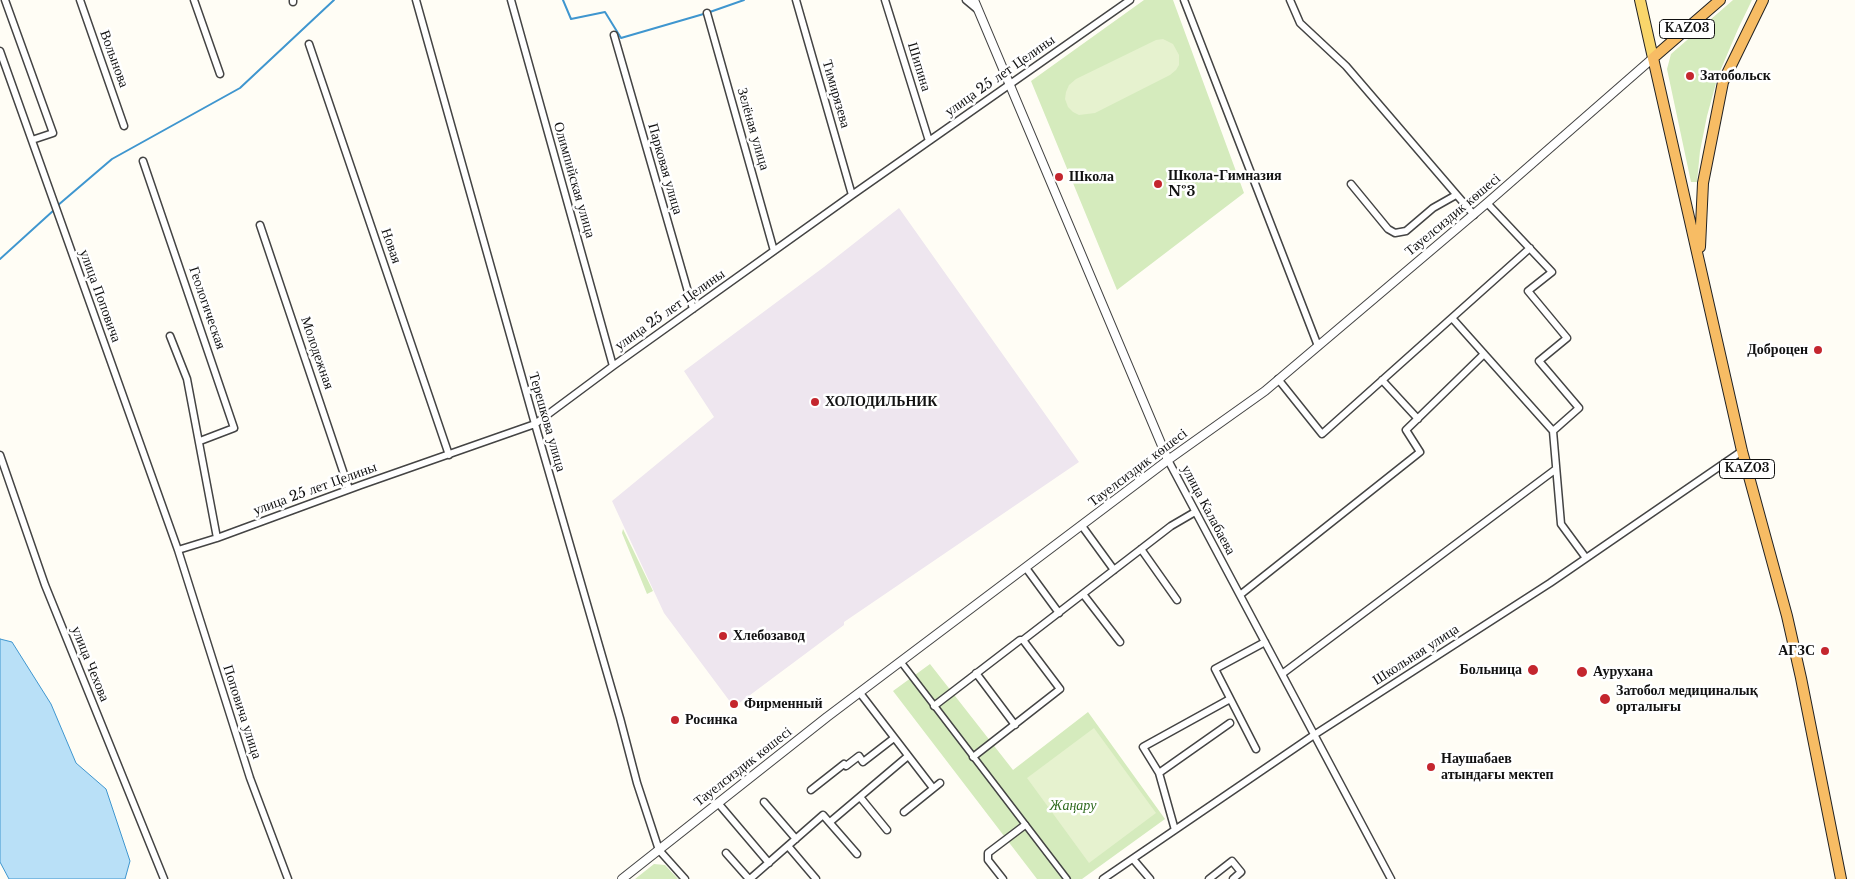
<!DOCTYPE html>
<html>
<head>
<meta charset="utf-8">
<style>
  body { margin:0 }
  canvas { display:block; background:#fffdf5 }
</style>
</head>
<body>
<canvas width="1855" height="879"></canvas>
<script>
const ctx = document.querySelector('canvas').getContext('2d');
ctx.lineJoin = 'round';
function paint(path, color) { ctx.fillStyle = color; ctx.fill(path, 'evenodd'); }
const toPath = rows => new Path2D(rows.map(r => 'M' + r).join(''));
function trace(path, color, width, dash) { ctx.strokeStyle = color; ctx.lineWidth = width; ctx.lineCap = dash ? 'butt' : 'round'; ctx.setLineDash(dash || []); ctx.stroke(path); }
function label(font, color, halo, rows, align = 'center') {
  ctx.font = font + ' "Libre Baskerville",serif'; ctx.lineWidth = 5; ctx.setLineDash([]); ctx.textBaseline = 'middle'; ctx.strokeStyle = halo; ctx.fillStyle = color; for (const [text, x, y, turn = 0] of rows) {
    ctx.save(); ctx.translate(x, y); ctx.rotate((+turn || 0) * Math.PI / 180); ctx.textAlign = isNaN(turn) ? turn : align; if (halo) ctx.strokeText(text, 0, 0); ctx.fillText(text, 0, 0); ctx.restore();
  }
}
const industrial = toPath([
  [899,208,1079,462,844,622,844,625,734,707,664,613,612,501,714,417,684,371,824,267]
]);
const green = toPath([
  [1144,0,1173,0,1244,193,1117,290,1031,81],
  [1733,0,1752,0,1738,29,1718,76,1707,116,1700,151,1697,182,1691,182,1667,69,1671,54],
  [623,529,653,591,647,594,622,533],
  [930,664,1013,770,1088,712,1165,819,1082,879,1037,879,893,691],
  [654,864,665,865,678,879,635,879]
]);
const pitch = toPath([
  [1163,39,1173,44,1179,55,1179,65,1176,70,1170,75,1095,113,1079,115,1073,112,1068,107,1065,99,1066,92,1069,85,1076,79,1156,40],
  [1094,728,1156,813,1089,863,1027,778]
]);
const water = toPath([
  [0,639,12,642,51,704,76,763,106,789,130,861,125,879,9,879,0,862,0,639]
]);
const stream = toPath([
  [563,0,571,19,605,12,621,38,707,13,744,0],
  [57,206,112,159,240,88,334,0],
  [0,259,54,210]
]);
const pedestrian = toPath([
  [901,662,1067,879]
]);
const minor = toPath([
  [5,0,53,133,32,140],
  [80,0,124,126],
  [194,0,220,74],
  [293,0,293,2],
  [416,0,535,424,620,718,637,783,659,850,685,879],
  [511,0,613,366],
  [796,0,852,195],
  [885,0,929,141],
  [966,0,978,10],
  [1184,0,1318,346],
  [1290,0,1300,23,1346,66,1474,215],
  [707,13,774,251],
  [614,35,693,309],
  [309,44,449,455],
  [0,51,178,550,250,778,288,879],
  [143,161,234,428,200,441],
  [1351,184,1388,229,1395,233,1406,231,1433,208,1456,195],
  [1487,203,1552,272,1528,291,1567,338,1539,361,1579,408,1553,431],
  [260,225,349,489],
  [1452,318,1553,431,1561,524,1586,558],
  [170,336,187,379,217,538],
  [1278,379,1322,434,1530,248],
  [1382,380,1418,419],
  [0,455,45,585,164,879],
  [1168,460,1391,879],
  [1082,526,1114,570],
  [1141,549,1177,600],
  [178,550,217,538,361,485,535,424,613,366,852,195,1130,0],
  [1026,568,1059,613],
  [1083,594,1120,642],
  [1240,595,1420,452,1406,430,1484,354],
  [976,673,1015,725],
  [1282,674,1556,469],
  [860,693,933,788],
  [934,706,1020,640,1023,640,1171,526,1195,512],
  [1256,749,1215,669,1265,642],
  [973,757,1060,689,1023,640],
  [1159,773,1230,723],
  [811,790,844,764,846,766,859,756,863,762,894,738],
  [860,797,887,830],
  [764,802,796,839],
  [718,803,769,863],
  [904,812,940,783],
  [830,822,908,756],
  [1175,830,1159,773,1143,747,1230,699],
  [788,846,816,879],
  [726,853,749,879],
  [1133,859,1150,879],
  [750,879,823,815,857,854],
  [1003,879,988,860,988,853,1025,825],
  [1103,879,1314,735,1550,583,1742,451],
  [1209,879,1232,861,1241,872,1233,879]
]);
const tertiary = toPath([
  [974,0,1168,460],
  [622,879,827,717,1168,460,1265,391,1487,203,1653,58]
]);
const primary = toPath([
  [1640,0,1653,58]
]);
const trunk = toPath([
  [1720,0,1653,58,1742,451,1787,616,1801,678,1841,879],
  [1700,247,1703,183,1723,82,1763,0]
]);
const markers = [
  [1690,76,5,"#c4262e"],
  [1059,177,5,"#c4262e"],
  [1158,184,5,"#c4262e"],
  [1818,350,5,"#c4262e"],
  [815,402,5,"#c4262e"],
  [723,636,5,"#c4262e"],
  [1825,651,5,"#c4262e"],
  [1533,670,6,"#c4262e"],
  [1582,672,6,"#c4262e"],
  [1605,699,6,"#c4262e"],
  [734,704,5,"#c4262e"],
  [675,720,5,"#c4262e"],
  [1431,767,5,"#c4262e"]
];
const shields = [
  [1687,29,55],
  [1747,469,55]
];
const shieldNames = [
  ["KАZ03",1687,29],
  ["KАZ03",1747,469]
];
const streetNames = [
  ["Волынова",114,59,70],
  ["Шипина",919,67,73],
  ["улица 25 лет Целины",1000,76,-35],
  ["Тимирязева",836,94,74],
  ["Зелёная улица",753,129,74],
  ["Парковая улица",665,169,74],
  ["Олимпийская улица",574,180,74],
  ["Тауелсиздик көшесі",1453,215,-40],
  ["Новая",391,246,71],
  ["улица Поповича",100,296,70],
  ["Геологическая",207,308,71],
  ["улица 25 лет Целины",670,310,-35],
  ["Молодежная",317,353,71],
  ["Терешкова улица",547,422,74],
  ["Тауелсиздик көшесі",1138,468,-37],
  ["улица 25 лет Целины",315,489,-20],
  ["улица Калабаева",1208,510,62],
  ["Школьная улица",1416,655,-33],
  ["улица Чехова",90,664,68],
  ["Поповича улица",242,712,72],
  ["Тауелсиздик көшесі",743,767,-38]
];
const poiNames = [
  ["Затобольск",1700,76],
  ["Школа-Гимназия",1168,176],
  ["№3",1168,192],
  ["Школа",1069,177],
  ["Доброцен",1808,350,"right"],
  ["ХОЛОДИЛЬНИК",825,402],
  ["Хлебозавод",733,636],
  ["АГЗС",1815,651,"right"],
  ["Больница",1522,670,"right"],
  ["Аурухана",1593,672],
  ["Затобол медициналық",1616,691],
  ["орталығы",1616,707],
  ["Фирменный",744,704],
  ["Росинка",685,720],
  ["Наушабаев",1441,759],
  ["атындағы мектеп",1441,775]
];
const parkNames = [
  ["Жаңару",1073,806]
];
paint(industrial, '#eee6ef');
paint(green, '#d5ebbd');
paint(pitch, '#e6f2cf');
paint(water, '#b9e0f7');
trace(water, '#3f96cf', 1);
trace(stream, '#3f96cf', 2);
trace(pedestrian, '#444', 8);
trace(minor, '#444', 9);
trace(tertiary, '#444', 10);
trace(primary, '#222', 12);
trace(trunk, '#222', 12);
trace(pedestrian, '#fff', 5);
trace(minor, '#fff', 6);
trace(tertiary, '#fff', 8);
trace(primary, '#f9d66b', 10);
trace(trunk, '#f7bc64', 10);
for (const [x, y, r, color] of markers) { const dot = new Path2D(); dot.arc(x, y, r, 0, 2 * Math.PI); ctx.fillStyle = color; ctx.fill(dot); trace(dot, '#fff', 2); }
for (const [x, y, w] of shields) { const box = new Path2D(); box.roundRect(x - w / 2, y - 9.5, w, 19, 4); ctx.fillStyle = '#fff'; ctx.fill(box); trace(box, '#111', 1); }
label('bold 12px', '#111', null, shieldNames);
label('14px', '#111', '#fff', streetNames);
label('bold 14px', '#111', '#fff', poiNames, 'left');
label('italic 14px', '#2f6b1f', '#fff', parkNames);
</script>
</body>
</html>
